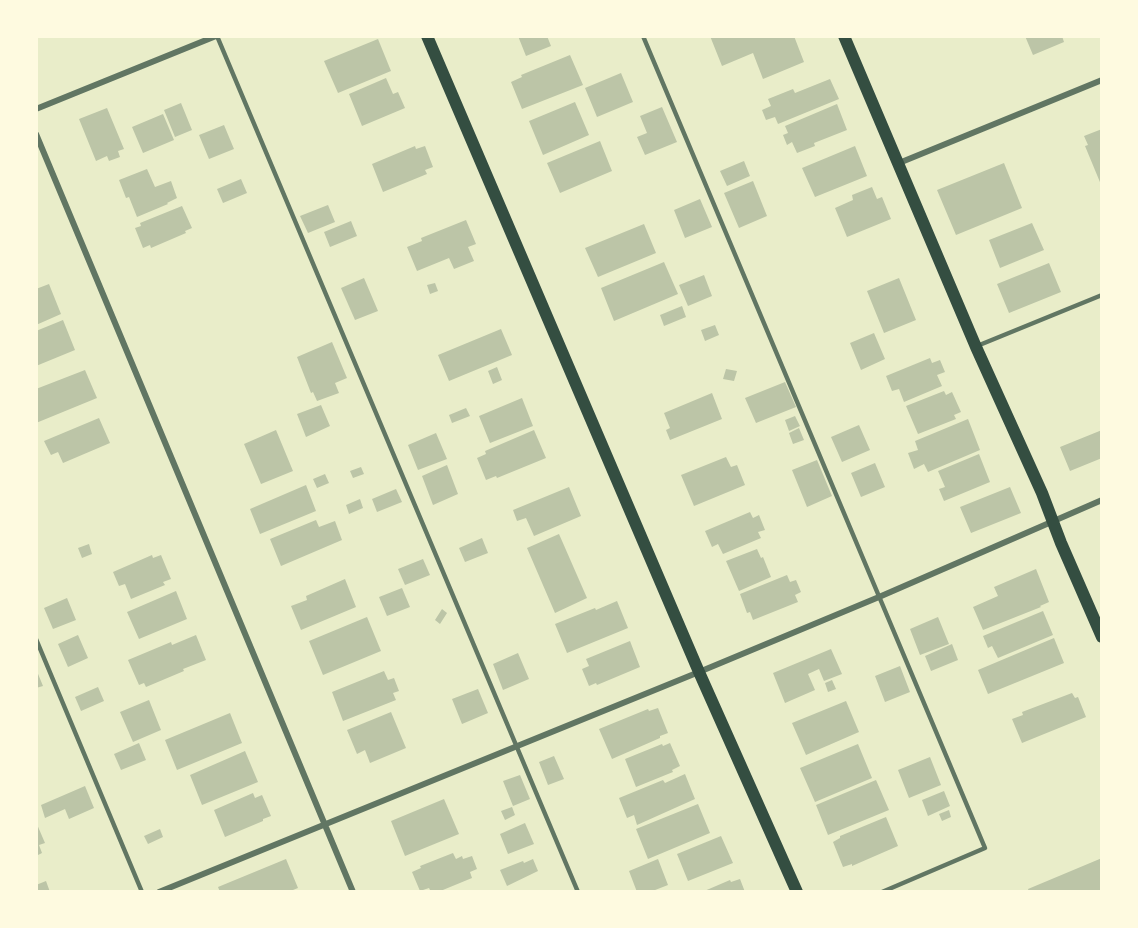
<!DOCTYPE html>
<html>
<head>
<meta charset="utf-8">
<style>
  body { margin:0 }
  #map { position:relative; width:1138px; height:928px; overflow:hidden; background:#e9edc9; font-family:"Exo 2",sans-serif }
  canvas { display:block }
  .frame { position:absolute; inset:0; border:38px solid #fefae0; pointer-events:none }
</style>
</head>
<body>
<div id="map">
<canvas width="1138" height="928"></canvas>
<div class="frame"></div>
</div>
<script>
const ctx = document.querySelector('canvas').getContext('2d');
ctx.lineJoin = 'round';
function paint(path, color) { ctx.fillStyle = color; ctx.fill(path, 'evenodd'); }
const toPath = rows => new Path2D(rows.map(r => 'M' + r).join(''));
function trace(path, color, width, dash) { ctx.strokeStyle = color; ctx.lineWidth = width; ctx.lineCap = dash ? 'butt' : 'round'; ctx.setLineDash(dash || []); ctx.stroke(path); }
const building = toPath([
  [518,36,547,36,551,46,526,56],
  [710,36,794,36,804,62,763,79,753,53,722,66],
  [1025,36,1062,36,1064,42,1033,55],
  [378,39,391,71,338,93,324,61],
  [570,55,583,85,522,109,511,82,522,77,521,75],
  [621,73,633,102,597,117,585,88],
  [386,78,393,94,398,92,405,108,362,126,349,94],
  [830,79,839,99,778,124,775,117,766,120,762,110,771,106,768,99,793,89,795,93],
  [575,102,589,135,543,155,529,121],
  [181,103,192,130,175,137,164,110],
  [837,104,847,130,814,143,815,146,797,153,792,142,787,145,783,135,788,133,785,126],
  [662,107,677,142,645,155,637,137,647,133,640,116],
  [107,108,124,149,118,151,120,157,109,161,107,156,96,161,79,119],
  [163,114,174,140,143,153,132,127],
  [224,125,234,149,209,159,199,135],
  [1102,129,1102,187,1085,146,1088,145,1084,136],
  [600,141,612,171,560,193,547,163],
  [415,146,416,149,425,146,433,167,425,170,427,174,383,192,372,164],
  [855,146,867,176,815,197,802,168],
  [744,161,750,176,727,186,720,171],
  [1004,163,1022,208,956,235,937,190],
  [147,169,155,187,171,181,177,198,167,203,168,204,137,217,129,197,126,198,119,180],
  [241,179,247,193,223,203,217,189],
  [753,181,767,216,739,228,724,193],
  [872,187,877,199,882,197,891,219,847,237,835,208,853,200,852,195],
  [700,199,712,227,685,238,674,210],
  [328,205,335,222,308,233,300,216],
  [182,206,192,228,185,231,186,233,151,248,150,245,143,248,135,228,141,226,140,223],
  [466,220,476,244,468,247,474,261,454,269,449,258,417,271,407,247,422,241,421,238],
  [351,221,357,236,330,247,324,232],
  [1032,223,1044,250,1000,268,989,240],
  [644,224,656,253,598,277,585,248],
  [664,262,678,294,614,321,601,288],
  [1049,263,1061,292,1009,313,997,284],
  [704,275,712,296,688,306,679,285],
  [364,278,378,311,355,320,341,288],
  [899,278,916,320,884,333,867,291],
  [435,283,438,291,430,294,427,285],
  [49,284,61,314,36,325,36,289],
  [682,306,686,317,664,326,660,315],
  [63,320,75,350,36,366,36,331],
  [715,325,719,335,705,341,701,330],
  [501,329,512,355,449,381,438,355],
  [874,333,885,359,861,370,850,343],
  [332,342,347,378,335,383,339,393,317,401,313,392,311,393,297,357],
  [930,358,932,363,940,360,945,372,937,375,942,386,904,402,899,389,892,391,886,376],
  [497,367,502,380,493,384,488,371],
  [726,369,737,371,734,381,723,379],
  [85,370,97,398,36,423,36,389],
  [785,382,796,407,756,423,745,398],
  [944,391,946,395,952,392,961,412,954,415,956,419,918,434,906,406],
  [712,393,722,419,670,440,666,430,670,428,664,413],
  [522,398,533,426,490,443,479,416],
  [321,405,330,426,306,437,297,414],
  [466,408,470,416,452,423,449,415],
  [795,416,800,426,789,431,785,420],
  [99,418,110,443,63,463,58,452,51,455,44,441],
  [968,419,980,450,928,472,924,464,914,469,908,453,918,450,915,441],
  [859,425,870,450,842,462,831,437],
  [799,428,804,440,793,444,789,433],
  [276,430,293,471,261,484,244,444],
  [534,430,546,458,497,478,496,476,486,480,477,458,486,454,485,451],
  [1102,430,1102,458,1070,471,1060,447],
  [436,433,447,459,418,470,408,445],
  [979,454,990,482,944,501,939,489,945,487,938,471],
  [726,457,731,467,737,465,745,485,694,506,681,475],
  [817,460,832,496,807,507,792,470],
  [875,463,885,487,861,497,851,473],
  [447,465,458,494,433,505,422,476],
  [361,467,364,474,353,478,350,471],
  [325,474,329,483,317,488,313,479],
  [306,485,316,511,260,534,250,509],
  [569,487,581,516,534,536,526,518,517,521,513,510],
  [1010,487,1021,513,971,533,960,507],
  [396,489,402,502,377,512,372,499],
  [360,499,363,508,349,514,346,505],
  [750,512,753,518,759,515,765,530,758,532,761,538,723,554,718,544,712,547,705,531],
  [316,520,319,527,335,521,342,540,281,566,270,539],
  [559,534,587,598,555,613,527,548],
  [482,538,488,553,465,562,459,548],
  [89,544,92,554,82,558,78,548],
  [757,549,761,558,763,557,771,577,739,591,726,561],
  [152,555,153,558,161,555,171,579,163,582,165,585,131,599,125,584,119,586,113,572],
  [423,559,430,575,405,585,398,569],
  [1036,569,1049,602,1040,606,1041,607,983,630,973,607,998,596,994,587],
  [787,575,790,582,796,580,801,592,795,595,798,602,753,620,750,612,747,613,740,594],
  [345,579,356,607,301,630,291,606,307,600,306,596],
  [402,588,410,607,387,616,379,597],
  [176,591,187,619,139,639,127,612],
  [67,598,76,620,53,629,44,608],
  [617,601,628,628,567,653,555,624,595,608,596,610],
  [442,609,447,613,440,624,435,620],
  [1043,611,1053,635,998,658,992,646,988,648,983,636],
  [367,617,381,651,323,675,309,641],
  [938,617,949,644,920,655,910,629],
  [78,635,88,658,68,667,58,644],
  [196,635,206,660,183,669,184,671,146,687,144,683,139,685,128,660,171,642,172,645],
  [1054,638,1064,663,988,694,978,670],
  [630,641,640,667,597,685,596,683,589,686,582,669,589,666,586,659],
  [952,644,958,660,931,671,925,656],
  [831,649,842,674,824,681,819,669,808,674,815,690,785,703,773,673],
  [518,653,529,679,503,690,493,664],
  [900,666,910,692,885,702,875,676],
  [36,669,43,686,36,688],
  [384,671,388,680,394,678,399,691,393,693,396,700,343,721,332,692],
  [832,680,836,689,828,692,825,683],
  [98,687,104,701,81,711,75,697],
  [478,689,488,713,462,724,452,699],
  [1072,693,1075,698,1078,697,1086,717,1022,743,1012,719,1023,715,1022,712],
  [149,700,161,730,133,742,120,712],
  [846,701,859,732,806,755,792,723],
  [658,708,668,733,660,736,660,738,612,759,599,729,648,709,649,711],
  [391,712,406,748,370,763,365,750,357,754,347,730],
  [230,713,242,743,177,770,165,740],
  [139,743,146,760,121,770,114,754],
  [670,743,680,766,672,770,673,772,636,787,625,759,662,744,663,746],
  [858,744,872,778,815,802,800,768],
  [245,751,258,782,202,805,190,775],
  [554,756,564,779,548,785,539,762],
  [930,757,941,785,909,798,898,770],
  [685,774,695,799,637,825,634,815,627,818,619,798,663,780,665,783],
  [520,775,530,799,513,806,503,781],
  [876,780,889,810,828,835,816,805],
  [85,786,94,808,69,819,65,809,45,818,41,805],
  [944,791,950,806,928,816,922,800],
  [253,793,255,798,262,795,271,816,263,819,263,821,225,837,214,810],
  [444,799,459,834,405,856,391,821],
  [698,804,710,833,648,859,636,829],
  [512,807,515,815,505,820,501,811],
  [949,810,951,817,942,821,939,814],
  [886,817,898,846,852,866,852,864,843,867,833,842,840,838,840,836],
  [36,822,45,843,39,845,42,853,36,856],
  [525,823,534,844,508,854,500,834],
  [160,829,163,837,148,844,144,836],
  [721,836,733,863,688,881,677,854],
  [453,853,456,859,462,856,463,859,472,856,477,869,470,872,472,878,438,892,431,892,429,888,420,891,412,872,421,868,420,866],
  [1102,858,1102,892,1029,892,1028,889],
  [286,859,298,888,288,892,220,892,218,887],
  [533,859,538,871,507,886,500,870,523,861,524,863],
  [658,859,668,885,650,892,637,892,629,871],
  [740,879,745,892,702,892,730,880,731,882],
  [46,881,50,892,36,892,36,885]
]);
const service = toPath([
  [217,36,578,892],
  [643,36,985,848,882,892],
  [977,346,1102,295],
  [36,639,142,892]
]);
const minor = toPath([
  [36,109,216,36],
  [36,134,353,892],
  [899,163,1102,80],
  [159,892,699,672,879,597,1102,500]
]);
const secondary = toPath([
  [427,36,699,672,797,892],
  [844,36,976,347,1042,493,1061,543,1102,637]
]);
paint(building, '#bcc5a7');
trace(service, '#617663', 4.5);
trace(minor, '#617663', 6);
trace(secondary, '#344e41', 12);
</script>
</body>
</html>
